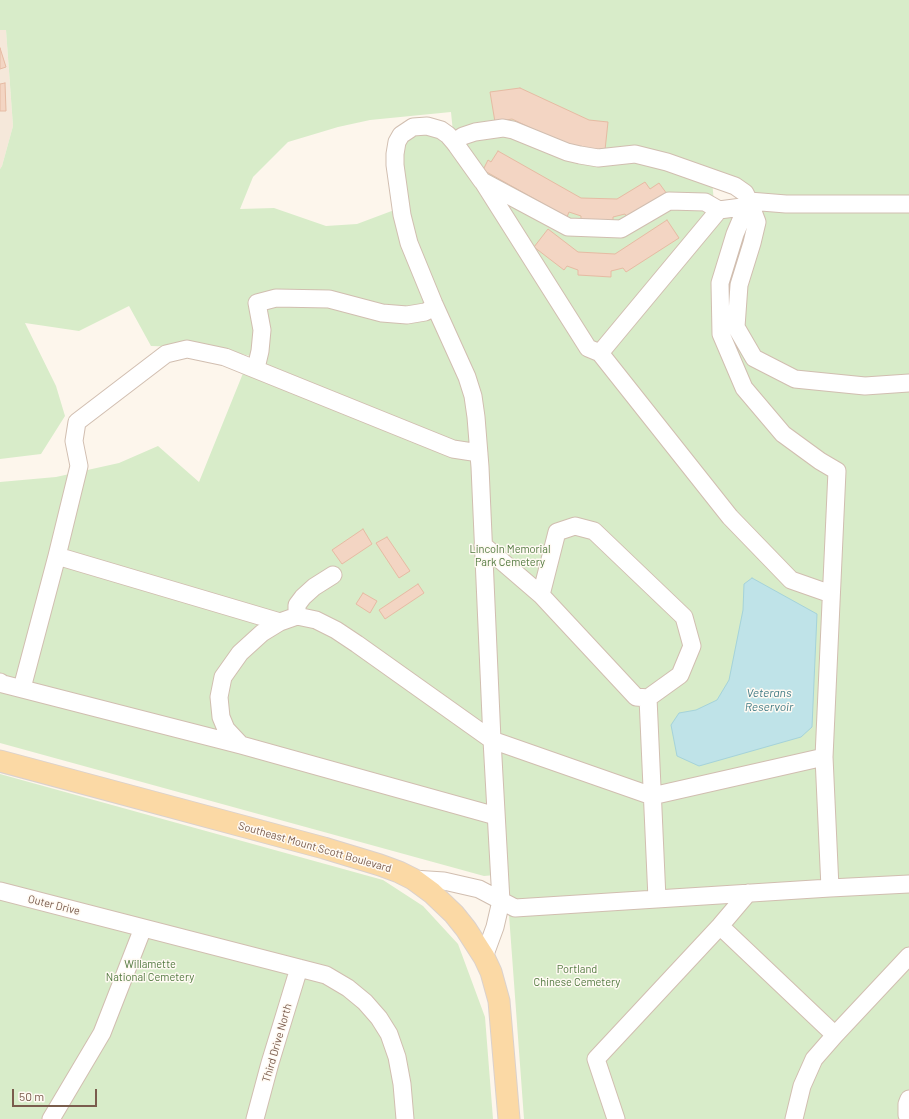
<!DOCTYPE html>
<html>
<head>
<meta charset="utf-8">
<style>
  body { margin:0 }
  #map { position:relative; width:909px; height:1119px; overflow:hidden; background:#fdf6ec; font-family:Barlow,sans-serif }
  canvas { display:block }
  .scale { position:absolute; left:12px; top:1089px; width:85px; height:18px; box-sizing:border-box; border:2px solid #7a5c4d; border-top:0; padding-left:5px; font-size:12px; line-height:14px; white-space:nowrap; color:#7a5c4d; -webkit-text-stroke:3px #fffaf3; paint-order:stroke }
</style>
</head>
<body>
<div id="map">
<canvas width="909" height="1119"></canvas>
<div class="scale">50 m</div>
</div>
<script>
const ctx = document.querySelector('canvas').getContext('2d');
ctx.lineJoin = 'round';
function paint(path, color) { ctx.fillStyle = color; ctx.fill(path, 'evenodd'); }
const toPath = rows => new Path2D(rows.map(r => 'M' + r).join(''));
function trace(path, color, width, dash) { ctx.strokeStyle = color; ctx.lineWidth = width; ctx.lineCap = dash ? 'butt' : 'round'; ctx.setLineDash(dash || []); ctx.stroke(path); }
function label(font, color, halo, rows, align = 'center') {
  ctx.font = font + ' Barlow,sans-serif'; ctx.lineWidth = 3; ctx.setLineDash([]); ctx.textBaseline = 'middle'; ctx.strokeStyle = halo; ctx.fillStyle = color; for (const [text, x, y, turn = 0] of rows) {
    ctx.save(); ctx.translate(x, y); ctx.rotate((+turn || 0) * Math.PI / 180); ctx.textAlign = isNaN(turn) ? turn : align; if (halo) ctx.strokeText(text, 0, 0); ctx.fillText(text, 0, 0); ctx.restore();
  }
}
const residential = toPath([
  [0,30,6,30,13,126,2,166,0,169]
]);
const green = toPath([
  [0,0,909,0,909,1119,524,1119,506,874,484,876,0,743,0,482,56,477,119,463,158,446,199,482,250,356,216,348,151,346,129,306,79,331,25,323,56,386,65,416,41,454,0,459,0,169,2,166,13,126,6,30,0,30],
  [451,112,454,142,410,125,390,151,397,209,357,224,326,226,274,208,240,209,253,177,288,142,338,127,370,120],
  [711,168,755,197,714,203],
  [0,774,383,880,423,906,458,944,485,1017,493,1119,0,1119]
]);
const water = toPath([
  [752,578,817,614,812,727,801,737,699,766,677,756,671,725,679,713,696,710,717,700,729,680,743,610,744,584,752,578]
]);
const building = toPath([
  [0,48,6,67,0,69,0,48],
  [5,83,6,111,0,111,0,84,5,83],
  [520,88,589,120,608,122,605,150,571,147,512,119,495,122,490,92,520,88],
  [498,151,581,198,617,199,645,182,650,189,659,183,667,194,628,219,625,214,613,217,613,222,581,221,581,216,569,212,567,217,483,170,488,160,491,162,498,151],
  [667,220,679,238,626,272,623,268,611,271,611,277,578,275,578,270,567,266,564,270,534,247,548,229,578,252,615,254,667,220],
  [363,529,372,544,342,564,332,550,363,529],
  [387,537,410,571,399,578,376,543,387,537],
  [418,584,424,593,385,619,379,610,418,584],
  [363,593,377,601,370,613,356,604,363,593]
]);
const minor = toPath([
  [454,142,463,136,475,132,503,128,513,130,567,152,580,155,598,158,635,154,667,162,735,186,745,193,749,201,742,207,719,210,705,202,669,201,621,229,568,227,482,181,457,146,454,142,448,135,441,130,427,126,413,127,401,135,397,142,395,154,395,165,402,215,409,243,434,304,467,377,473,396,476,417,480,467,492,740,501,901,495,927,484,957],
  [483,182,588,348,600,353,719,210],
  [749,201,735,234,720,283,721,334,744,388,783,434,820,461,837,471,824,757,830,888],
  [749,201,757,222,752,243,739,285,736,327,754,358,795,379,865,386,909,383],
  [749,201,786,204,909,204],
  [600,353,730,517,791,580,831,594],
  [256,368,260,351,262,330,257,303,276,298,329,299,382,313,407,315,425,312,435,307],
  [483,545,541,595,636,697,648,698,657,899],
  [57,556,280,622],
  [541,595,557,532,575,526,594,531,684,617,692,646,680,675,648,698],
  [297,616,297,605,303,597,314,587,333,575],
  [0,682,3,684,241,745,496,816],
  [22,688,57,556,79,466,74,441,77,422,166,354,187,349,225,357,453,449,479,453],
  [241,745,226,729,221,717,219,697,223,677,240,653,262,633,280,622,297,616,316,620,336,630,357,644,492,740,652,796,824,757],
  [413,879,444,881,479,889,515,908,830,888,909,884],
  [0,891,326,975,348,988,365,1002,379,1018,389,1034,397,1057,402,1084,405,1119],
  [720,926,835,1035],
  [909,1099,907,1104,907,1115,909,1118],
  [51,1119,102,1033,143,928],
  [255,1119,270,1063,299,968],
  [616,1119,596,1059,720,926,748,893],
  [794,1119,802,1086,814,1059,835,1035,909,956]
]);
const major = toPath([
  [0,761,324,848,380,865,399,872,413,879,432,893,454,914,466,929,484,957,491,972,499,1001,509,1119]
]);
const parkNames = [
  ["Lincoln Memorial",510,549],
  ["Park Cemetery",510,562],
  ["Willamette",150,964],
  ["National Cemetery",150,977],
  ["Portland",577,969],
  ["Chinese Cemetery",577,982]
];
const streetNames = [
  ["Southeast Mount Scott Boulevard",315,847,16],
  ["Outer Drive",54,905,14],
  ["Third Drive North",277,1043,-74]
];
const waterNames = [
  ["Veterans",769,693],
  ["Reservoir",769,707]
];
paint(residential, '#f5e8da');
paint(green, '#d8ecc9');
paint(water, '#bfe3e8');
trace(water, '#a5d3da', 1);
paint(building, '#f3d5c3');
trace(building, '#e6bba3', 1);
trace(minor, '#d1beb0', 19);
trace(major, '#dad1cd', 23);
trace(minor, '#fff', 17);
trace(major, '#fbd9a5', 21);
label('11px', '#537a41', '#fffaf3', parkNames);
label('11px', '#7a5c4d', '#fffaf3', streetNames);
label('italic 12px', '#437c86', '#fffaf3', waterNames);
</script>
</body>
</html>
